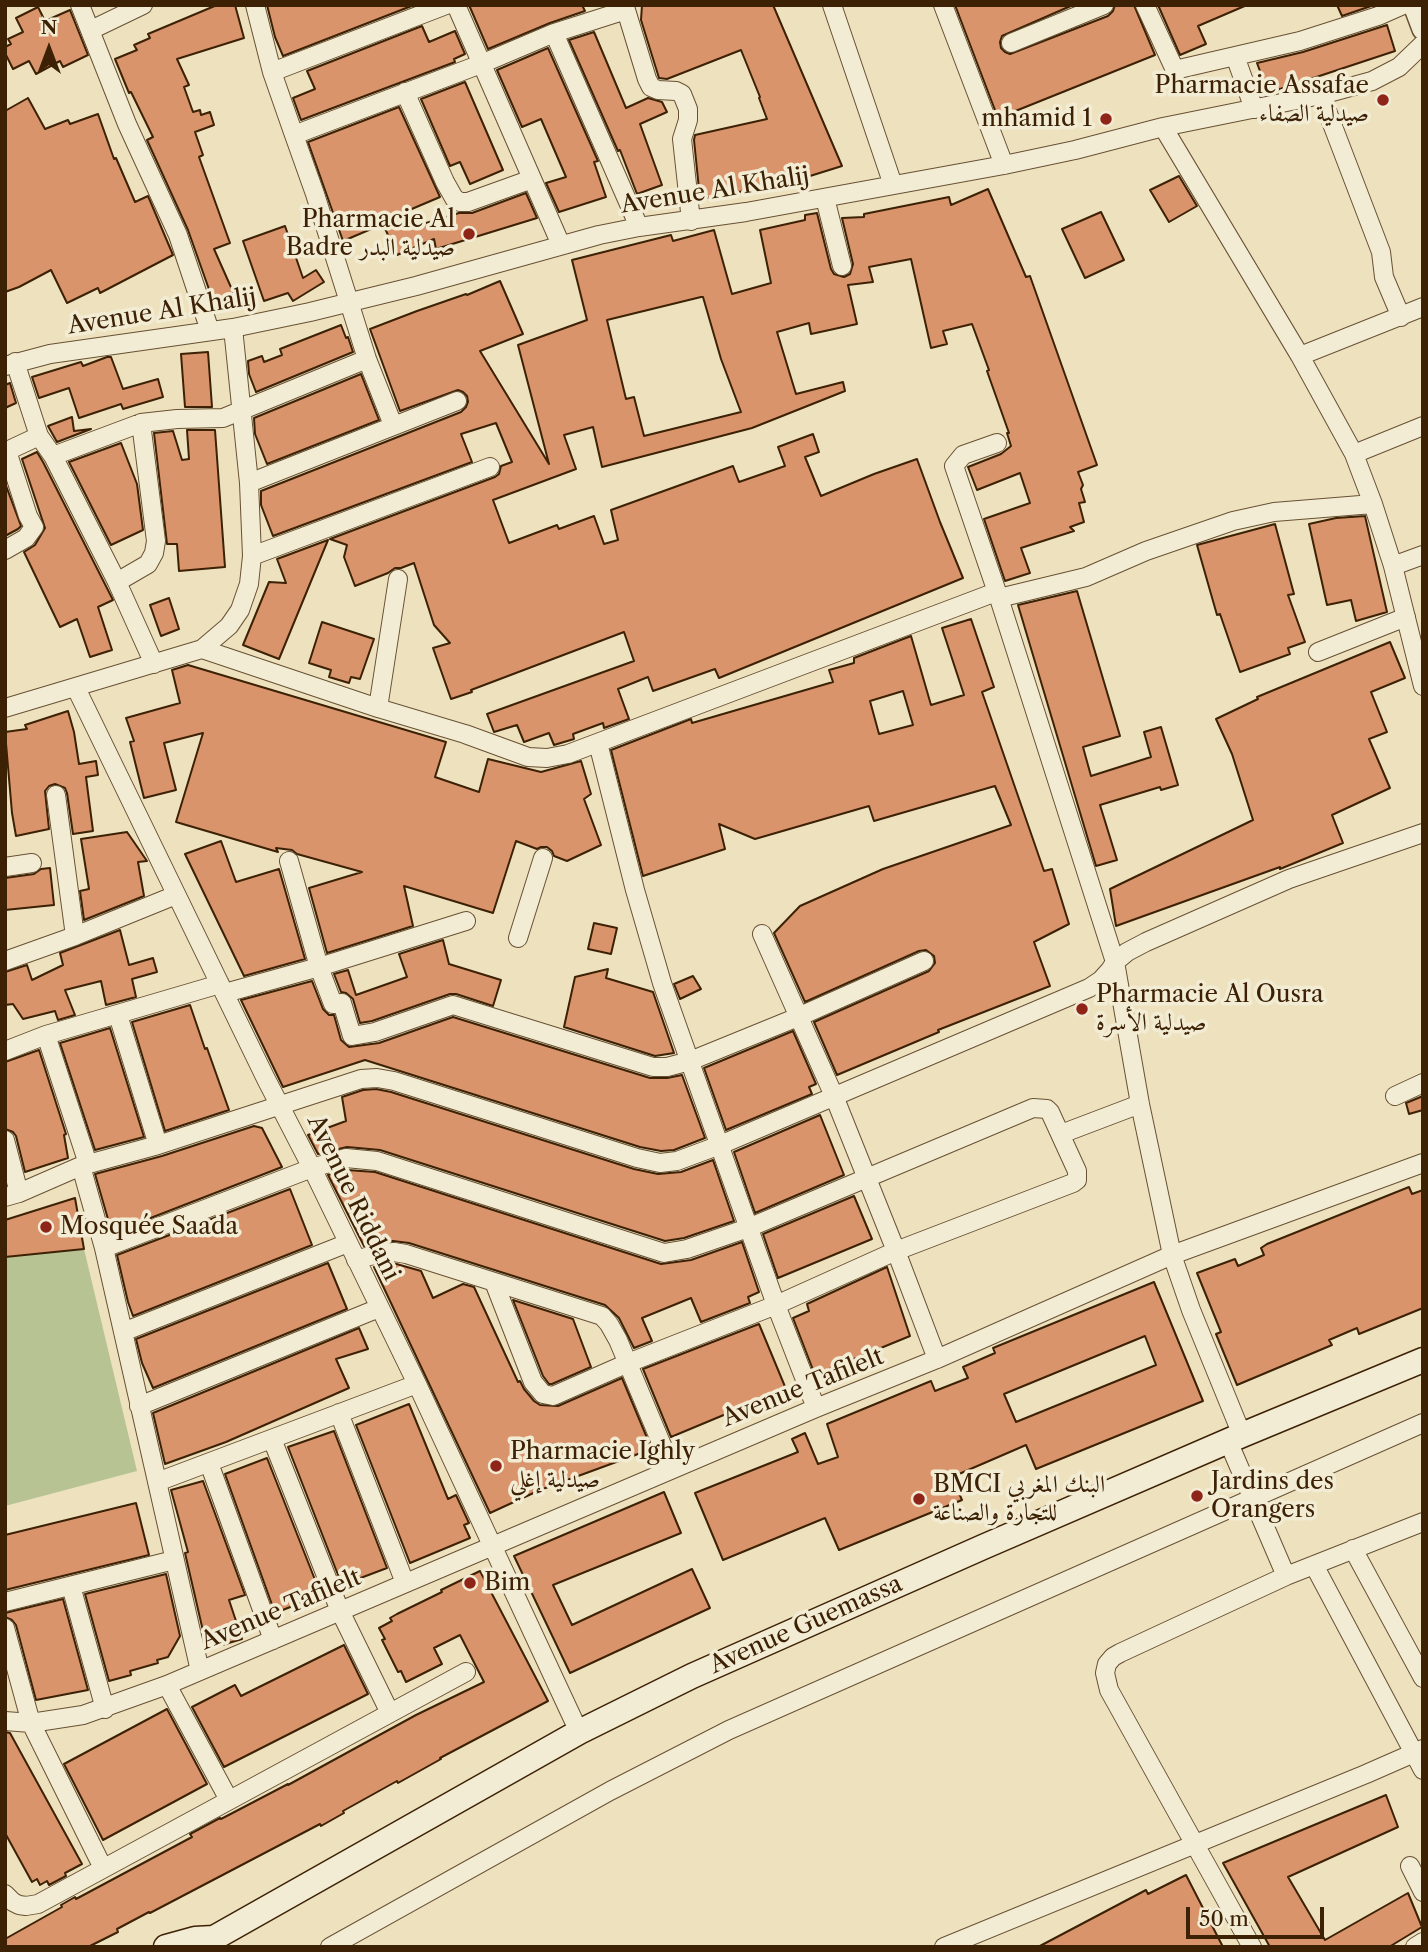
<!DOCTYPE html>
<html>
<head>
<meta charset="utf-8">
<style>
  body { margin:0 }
  #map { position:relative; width:1428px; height:1952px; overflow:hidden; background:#ede1be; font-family:"Libre Caslon Text",serif }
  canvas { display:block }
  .frame { position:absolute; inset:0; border:7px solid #3c2105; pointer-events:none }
  .north { position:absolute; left:14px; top:14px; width:70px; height:70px; -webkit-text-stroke:5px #f3ecd5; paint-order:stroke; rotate:0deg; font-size:19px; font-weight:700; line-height:28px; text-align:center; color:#3c2105 }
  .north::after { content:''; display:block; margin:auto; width:24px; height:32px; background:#3c2105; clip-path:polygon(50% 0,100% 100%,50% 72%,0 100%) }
  .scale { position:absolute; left:1186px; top:1907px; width:138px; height:32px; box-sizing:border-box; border:4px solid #3c2105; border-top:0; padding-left:9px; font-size:21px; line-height:24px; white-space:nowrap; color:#3c2105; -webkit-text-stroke:5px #f3ecd5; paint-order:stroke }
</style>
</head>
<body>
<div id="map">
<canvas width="1428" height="1952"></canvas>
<div class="frame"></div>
<div class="north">N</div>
<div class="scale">50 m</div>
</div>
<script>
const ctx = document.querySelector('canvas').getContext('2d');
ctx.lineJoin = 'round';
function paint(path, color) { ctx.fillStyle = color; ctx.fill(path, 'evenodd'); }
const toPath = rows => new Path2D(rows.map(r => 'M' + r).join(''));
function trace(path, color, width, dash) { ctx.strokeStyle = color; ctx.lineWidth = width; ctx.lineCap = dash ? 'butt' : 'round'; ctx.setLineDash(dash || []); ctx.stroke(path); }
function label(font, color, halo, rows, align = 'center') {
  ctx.font = font + ' "Libre Caslon Text",Amiri,serif'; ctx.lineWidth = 7; ctx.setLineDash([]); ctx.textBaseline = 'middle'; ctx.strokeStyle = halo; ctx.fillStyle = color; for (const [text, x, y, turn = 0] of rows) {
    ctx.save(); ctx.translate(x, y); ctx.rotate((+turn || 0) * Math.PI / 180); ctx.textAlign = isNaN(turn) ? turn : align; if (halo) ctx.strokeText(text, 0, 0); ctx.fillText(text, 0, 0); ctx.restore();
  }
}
const green = toPath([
  [84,1249,137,1471,5,1506,5,1257]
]);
const building = toPath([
  [217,5,235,5,244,38,177,59,189,85,184,87,193,112,200,110,201,115,210,112,214,125,195,132,203,155,199,157,230,243,214,249,238,303,217,312,188,230,147,140,153,137,131,92,129,93,115,59,137,50,134,45,150,38,148,34,217,5],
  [267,5,414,5,283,56,275,37,267,5],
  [469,5,582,5,585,11,550,23,488,49,469,5],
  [642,5,773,5,842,166,794,181,794,182,700,199,694,140,695,135,767,119,759,98,760,97,741,50,667,79,659,78,641,20,642,5],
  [955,5,1073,5,1002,36,1000,42,1001,48,1005,52,1010,54,1108,16,1113,11,1115,5,1134,5,1155,55,998,118,955,5],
  [1158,5,1247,5,1198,26,1206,44,1180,55,1158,5],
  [1337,5,1374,5,1342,16,1337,5],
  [38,7,45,21,70,10,88,55,63,67,60,61,36,74,29,61,13,69,5,53,5,47,11,44,8,39,23,32,16,18,38,7],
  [1387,25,1395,51,1268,93,1257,63,1303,52,1387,25],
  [422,26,429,42,455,31,465,54,454,59,455,62,301,120,293,98,315,89,307,71,422,26],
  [594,32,626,108,648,98,662,102,667,112,640,124,662,185,637,194,620,150,618,151,569,40,594,32],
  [548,48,598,161,594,162,606,197,559,212,546,183,566,177,541,119,522,127,497,70,548,48],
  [465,82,503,170,470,184,460,162,450,166,421,99,465,82],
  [28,98,45,129,68,120,70,124,98,114,114,159,116,158,135,202,148,196,173,255,100,293,98,288,67,303,51,270,19,287,5,292,5,111,28,98],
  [399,107,440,197,407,211,413,227,459,213,472,213,526,193,537,218,436,249,434,239,397,255,383,224,343,241,308,142,399,107],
  [1179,176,1197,206,1169,222,1150,190,1179,176],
  [988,189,1026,277,1030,276,1097,465,1078,472,1083,485,1081,489,1085,502,1079,503,1084,522,1070,527,1074,531,1021,548,1030,573,1005,581,984,519,1030,503,1020,473,977,490,968,467,1001,454,1011,446,1007,433,1009,433,987,371,989,370,972,324,943,331,947,344,931,348,911,259,869,267,873,282,848,285,857,324,811,334,809,323,777,332,796,394,843,382,845,391,752,428,602,467,593,427,564,435,576,469,493,500,509,543,557,525,559,529,594,516,604,544,618,540,611,510,733,466,739,482,785,466,778,447,813,434,819,452,805,457,821,496,874,474,917,459,940,522,963,578,719,678,715,669,653,691,648,677,618,689,629,719,604,728,603,723,573,734,574,739,554,745,549,733,524,742,517,725,494,732,487,714,634,661,624,632,471,690,472,692,451,699,433,648,450,643,434,625,414,563,401,568,395,568,388,573,355,586,344,557,347,545,330,539,495,477,499,474,501,466,512,462,496,423,461,434,472,462,273,536,261,505,261,491,461,412,466,407,468,402,467,396,463,392,458,390,400,411,370,329,417,311,466,294,467,295,500,281,523,334,480,351,549,464,518,345,587,320,572,260,671,235,673,241,714,230,732,294,771,283,760,230,805,220,805,215,817,213,831,269,834,274,844,277,850,274,853,264,842,218,864,217,864,214,949,197,951,205,988,189],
  [701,297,703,297,721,359,741,412,644,436,634,397,626,399,607,320,701,297],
  [1101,212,1124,260,1085,278,1062,229,1101,212],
  [285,226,303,278,316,270,324,282,293,301,288,293,264,301,243,241,285,226],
  [341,325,346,338,348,337,353,352,256,392,249,374,248,361,262,356,264,362,282,355,280,349,341,325],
  [208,352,212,407,185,407,181,354,208,352],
  [107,357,111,357,123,389,158,379,163,397,123,409,121,404,79,418,69,388,39,398,32,377,81,362,83,366,107,357],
  [361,374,379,420,267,464,255,434,254,418,361,374],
  [10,383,16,403,5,408,5,385,10,383],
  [72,417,74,431,91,429,57,442,48,426,72,417],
  [187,430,215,430,225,567,179,571,177,544,167,544,154,433,173,431,182,460,189,459,187,430],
  [121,443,137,484,143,530,111,545,69,462,121,443],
  [37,452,43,462,113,600,98,607,112,650,90,657,77,619,60,627,24,552,35,545,45,528,22,459,37,452],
  [5,483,21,526,18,529,5,536,5,483],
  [1365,516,1387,612,1356,621,1351,600,1327,605,1309,524,1336,518,1365,516],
  [1275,524,1294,594,1288,595,1305,642,1288,648,1290,654,1240,672,1220,614,1217,615,1197,545,1275,524],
  [328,540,279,659,243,645,269,582,286,583,277,559,328,540],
  [1077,591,1120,736,1083,747,1091,776,1151,757,1144,732,1161,727,1178,785,1161,790,1160,787,1100,805,1117,860,1096,866,1018,605,1077,591],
  [169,598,179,629,161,636,150,605,169,598],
  [971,619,994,687,982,692,1044,871,1052,869,1069,924,1034,942,1050,986,938,1030,939,1032,837,1075,814,1022,929,971,935,963,934,956,926,950,919,951,805,1002,774,933,800,906,883,869,1011,825,995,786,874,821,869,806,755,839,719,824,725,849,643,876,611,750,691,719,692,723,833,682,829,670,854,663,854,658,911,636,931,705,964,695,942,628,971,619],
  [903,691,913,725,879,734,870,701,903,691],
  [322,622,374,639,360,679,351,677,349,683,329,677,331,670,309,663,322,622],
  [1390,642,1405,678,1371,692,1387,732,1369,739,1390,788,1332,815,1343,843,1280,869,1280,867,1116,926,1110,889,1253,820,1232,754,1216,719,1258,699,1257,697,1390,642],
  [188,665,446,742,435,777,479,792,488,759,541,772,581,761,591,794,584,799,601,845,567,861,554,856,552,851,547,847,541,847,537,849,516,841,493,913,404,886,413,926,327,953,309,888,362,872,297,854,292,850,276,848,278,852,176,822,203,733,164,743,176,790,144,798,130,742,134,741,126,718,180,703,172,670,188,665],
  [68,711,74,732,79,764,96,761,98,775,86,777,93,831,73,834,67,793,65,788,55,784,49,786,45,791,49,829,16,836,12,813,5,732,27,729,25,725,68,711],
  [127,832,147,861,138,862,144,896,84,920,80,891,89,889,81,839,127,832],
  [221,841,236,882,279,869,305,959,244,976,185,854,221,841],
  [50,868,54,905,5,910,5,878,34,874,41,869,50,868],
  [594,923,617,928,611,954,588,949,594,923],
  [120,930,129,965,153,958,157,972,132,979,136,997,106,1005,101,981,65,990,75,1015,58,1020,55,1011,23,1019,13,1004,5,1005,5,972,27,965,32,980,63,965,60,953,120,930],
  [443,940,449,964,501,980,493,1006,456,994,450,994,372,1021,360,1023,353,999,346,993,341,992,334,974,348,970,356,995,407,977,399,954,443,940],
  [608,969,606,978,653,992,674,1053,655,1056,564,1027,575,977,608,969],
  [693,976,701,989,680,999,674,984,693,976],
  [312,981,323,1009,329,1015,334,1015,341,1040,349,1047,379,1043,453,1017,650,1078,667,1078,682,1075,705,1138,674,1150,661,1151,640,1147,365,1060,283,1087,241,1000,312,981],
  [190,1005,205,1049,207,1048,229,1110,165,1131,132,1022,190,1005],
  [110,1028,144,1137,95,1150,60,1043,110,1028],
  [793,1031,816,1084,809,1087,812,1094,726,1130,704,1068,793,1031],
  [39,1050,66,1134,64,1135,68,1158,25,1172,16,1136,13,1132,5,1129,5,1062,39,1050],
  [376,1089,391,1092,634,1169,658,1174,681,1172,713,1160,734,1221,684,1238,665,1241,380,1150,347,1147,318,1154,308,1135,346,1121,342,1097,363,1090,376,1089],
  [1423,1096,1423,1110,1409,1114,1406,1103,1423,1096],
  [820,1115,844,1175,755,1213,734,1152,820,1115],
  [254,1126,262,1128,282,1167,112,1233,95,1174,162,1156,254,1126],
  [347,1170,375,1172,661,1264,691,1260,742,1242,759,1292,748,1297,750,1303,701,1322,691,1298,642,1318,652,1341,634,1348,619,1318,605,1305,409,1243,393,1241,377,1242,364,1246,328,1175,347,1170],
  [1409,1187,1412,1194,1423,1190,1423,1308,1359,1334,1357,1328,1329,1340,1332,1345,1237,1385,1216,1334,1221,1332,1197,1273,1235,1259,1238,1266,1264,1255,1261,1248,1267,1244,1409,1187],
  [290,1189,312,1245,133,1316,128,1302,117,1255,290,1189],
  [854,1196,872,1239,778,1278,763,1234,854,1196],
  [75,1198,84,1249,5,1257,5,1220,75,1198],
  [328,1263,347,1309,153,1388,142,1363,136,1339,328,1263],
  [393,1263,421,1271,433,1298,463,1284,474,1287,518,1382,520,1381,524,1389,534,1401,540,1405,558,1406,622,1378,650,1445,648,1446,649,1450,540,1490,490,1513,374,1267,393,1263],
  [887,1267,910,1336,815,1375,793,1318,809,1311,807,1304,887,1267],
  [1154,1282,1203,1401,1036,1469,1026,1445,952,1477,962,1500,839,1550,825,1518,723,1560,695,1493,798,1452,792,1439,805,1433,818,1464,838,1457,827,1424,931,1381,935,1391,968,1378,963,1367,995,1353,993,1348,1154,1282],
  [1145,1336,1156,1365,1016,1422,1004,1394,1145,1336],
  [513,1300,573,1319,591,1367,552,1384,549,1384,543,1376,513,1300],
  [759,1324,786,1389,671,1437,643,1369,759,1324],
  [359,1328,368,1349,336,1359,349,1388,226,1442,165,1464,153,1413,359,1328],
  [409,1404,448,1499,456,1495,469,1523,464,1525,470,1538,410,1563,356,1425,409,1404],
  [334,1431,387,1568,342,1585,288,1447,334,1431],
  [267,1458,321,1595,275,1613,225,1474,267,1458],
  [203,1481,245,1595,229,1600,242,1639,222,1645,222,1634,209,1638,206,1630,203,1631,185,1553,188,1552,171,1490,203,1481],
  [664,1492,681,1533,553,1585,572,1625,692,1569,710,1608,570,1673,514,1556,664,1492],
  [136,1503,149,1555,5,1590,5,1535,136,1503],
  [480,1571,548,1701,440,1758,441,1759,398,1783,397,1781,343,1811,344,1813,321,1826,320,1824,150,1913,149,1912,117,1929,118,1932,88,1947,5,1947,5,1939,62,1907,61,1905,75,1897,76,1899,192,1837,190,1834,220,1818,221,1819,288,1784,288,1785,416,1715,484,1682,460,1635,434,1648,442,1664,406,1682,401,1671,398,1672,382,1640,385,1639,379,1628,392,1621,390,1618,397,1614,442,1592,441,1590,480,1571],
  [166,1574,180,1636,168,1657,157,1660,158,1663,130,1671,131,1675,109,1681,85,1594,166,1574],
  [63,1599,88,1690,36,1700,16,1625,12,1620,5,1617,5,1613,63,1599],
  [344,1645,368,1694,224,1767,192,1707,235,1685,241,1696,344,1645],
  [167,1709,207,1784,103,1840,64,1764,167,1709],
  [5,1732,10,1733,82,1864,65,1873,66,1876,49,1885,47,1881,40,1885,37,1879,32,1882,5,1833,5,1732],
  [1386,1795,1398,1827,1288,1877,1325,1940,1408,1893,1422,1927,1389,1947,1270,1947,1223,1863,1386,1795],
  [1186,1875,1223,1947,1038,1947,1146,1890,1148,1894,1186,1875]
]);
const minor = toPath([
  [80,5,127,124,178,235,210,331],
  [255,5,272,72,446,5],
  [456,5,561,245],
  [832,5,893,185],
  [943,5,1004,165],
  [1145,5,1174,68,1179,69,1300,41,1378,16,1403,5],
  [91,30,143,5],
  [554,33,639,227],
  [1011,43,1104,5],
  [1235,56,1254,109],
  [272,72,294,135],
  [405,92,445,182,454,198,460,202,468,202,532,179],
  [1321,95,1381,252,1384,277,1401,317],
  [1163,127,1300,356,1354,454,1373,504,1393,566,1423,686],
  [825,198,842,266],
  [1300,356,1423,307],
  [15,362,39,436,53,456,117,582,154,664],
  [5,366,50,354,233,328,310,312,416,286,599,235,639,227,746,212,1004,165,1075,150,1163,127,1321,95,1372,81,1399,67,1423,44],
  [393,425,367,359,315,194,294,135,481,64,554,33,626,10,647,79,651,87,658,90,676,91,682,94,688,109,688,120,682,139,691,221],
  [997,443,963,455,954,466,999,598,1115,962,1140,1104,1172,1255,1191,1310,1242,1435],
  [1354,454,1423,426],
  [53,456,141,423,177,419,223,418,367,359],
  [249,483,457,401],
  [5,550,26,538,34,527,28,516,7,451,39,436],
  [252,556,490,467],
  [1393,566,1423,555],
  [117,582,148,564,154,553,156,541,141,423],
  [999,598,1086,577,1146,551,1233,521,1274,512,1373,504],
  [202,649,378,708,465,734,528,757,547,758,568,754,996,592],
  [1318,652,1406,617],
  [76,688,266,1079,312,1168,417,1384,579,1732],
  [5,708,202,649,229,626,240,610,249,584,252,556,249,483,233,328],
  [378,708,398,579],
  [598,743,635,890,662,983,776,1305,816,1408],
  [56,795,75,936],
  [289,861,319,967,333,1004,342,1003,352,1036,375,1032,453,1005,653,1067,667,1067,690,1061,798,1017,924,961],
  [5,867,32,863],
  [762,934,834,1096,896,1251,937,1359],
  [518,938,543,858],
  [5,961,75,936,176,895],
  [225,993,319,967,466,921],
  [118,1015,158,1145],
  [46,1035,88,1164],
  [5,1051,46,1035,220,984],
  [1395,1096,1423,1083],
  [1061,1134,1140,1104],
  [5,1140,19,1193],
  [81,1166,104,1248,200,1671],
  [5,1197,19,1193,81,1166,158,1145,361,1079,377,1078,394,1081,637,1158,660,1163,677,1161,720,1145,1089,988,1101,980,1110,970,1115,962,1127,952,1146,942,1289,879,1423,833],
  [104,1248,312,1168,346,1158,377,1161,664,1253,687,1249,748,1228,1033,1108,1047,1109,1050,1112,1077,1171,1077,1180,1073,1183,896,1251,776,1305,628,1363,553,1396,543,1394,533,1382,494,1282],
  [356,1260,380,1253,394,1252,406,1254,602,1316,609,1324,618,1340,672,1469],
  [123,1332,348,1243],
  [139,1406,379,1308],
  [339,1413,405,1583],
  [272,1439,340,1611,390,1713],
  [1228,1441,1286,1576,1120,1653,1113,1657,1107,1664,1105,1673,1109,1690,1252,1947],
  [209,1463,273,1640],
  [157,1482,417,1384],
  [1353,1549,1423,1678],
  [1314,1565,1423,1770],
  [1286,1576,1423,1522],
  [71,1586,105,1709],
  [5,1602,174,1560],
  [5,1628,31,1723,103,1868],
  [167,1685,229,1800],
  [5,1721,31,1723,83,1715,167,1685,816,1408,937,1359,1172,1255,1423,1163],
  [1410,1866,1423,1892],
  [5,1894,13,1902,19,1905,26,1906,38,1904,466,1672],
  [330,1947,610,1791,729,1730,1423,1423],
  [944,1947,1366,1774,1423,1749],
  [1415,1947,1423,1942]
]);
const tertiary = toPath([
  [1414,5,1423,29]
]);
const secondary = toPath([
  [166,1947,195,1939,214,1938,579,1732,692,1676,983,1547,1242,1435,1423,1360]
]);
const markers = [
  [1383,100,7,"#8f2418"],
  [1106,119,7,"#8f2418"],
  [469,234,7,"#8f2418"],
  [1082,1009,7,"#8f2418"],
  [46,1227,7,"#8f2418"],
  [496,1466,7,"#8f2418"],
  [1197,1496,7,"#8f2418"],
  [919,1499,7,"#8f2418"],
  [470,1583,7,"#8f2418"]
];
const poiNames = [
  ["Pharmacie Assafae",1369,86,"right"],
  ["صيدلية الصفاء",1369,114,"right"],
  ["mhamid 1",1092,119,"right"],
  ["Pharmacie Al",455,220,"right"],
  ["Badre صيدلية البدر",455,248,"right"],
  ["Pharmacie Al Ousra",1096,995],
  ["صيدلية الأسرة",1096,1023],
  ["Mosquée Saada",60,1227],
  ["Pharmacie Ighly",510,1452],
  ["صيدلية إغلي",510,1480],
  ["Jardins des",1211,1482],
  ["Orangers",1211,1510],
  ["BMCI البنك المغربي",933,1485],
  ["للتجارة والصناعة",933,1513],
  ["Bim",484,1583]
];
const streetNames = [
  ["Avenue Al Khalij",715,191,-9],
  ["Avenue Al Khalij",162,312,-9],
  ["Avenue Riddani",353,1198,64],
  ["Avenue Tafilelt",803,1388,-22],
  ["Avenue Tafilelt",281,1610,-23],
  ["Avenue Guemassa",806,1625,-24]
];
paint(green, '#b7c392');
paint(building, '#d9946c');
trace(building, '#3c2105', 2);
trace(minor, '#685133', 20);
trace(tertiary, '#685133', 24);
trace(secondary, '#3c2105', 27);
trace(minor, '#f3ecd5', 18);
trace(tertiary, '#f3ecd5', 21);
trace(secondary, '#f3ecd5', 24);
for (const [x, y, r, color] of markers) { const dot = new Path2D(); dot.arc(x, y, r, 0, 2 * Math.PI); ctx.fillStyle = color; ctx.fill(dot); trace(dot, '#f3ecd5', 2.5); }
label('24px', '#3c2105', '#f3ecd5', poiNames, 'left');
label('24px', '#3c2105', '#f3ecd5', streetNames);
</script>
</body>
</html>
